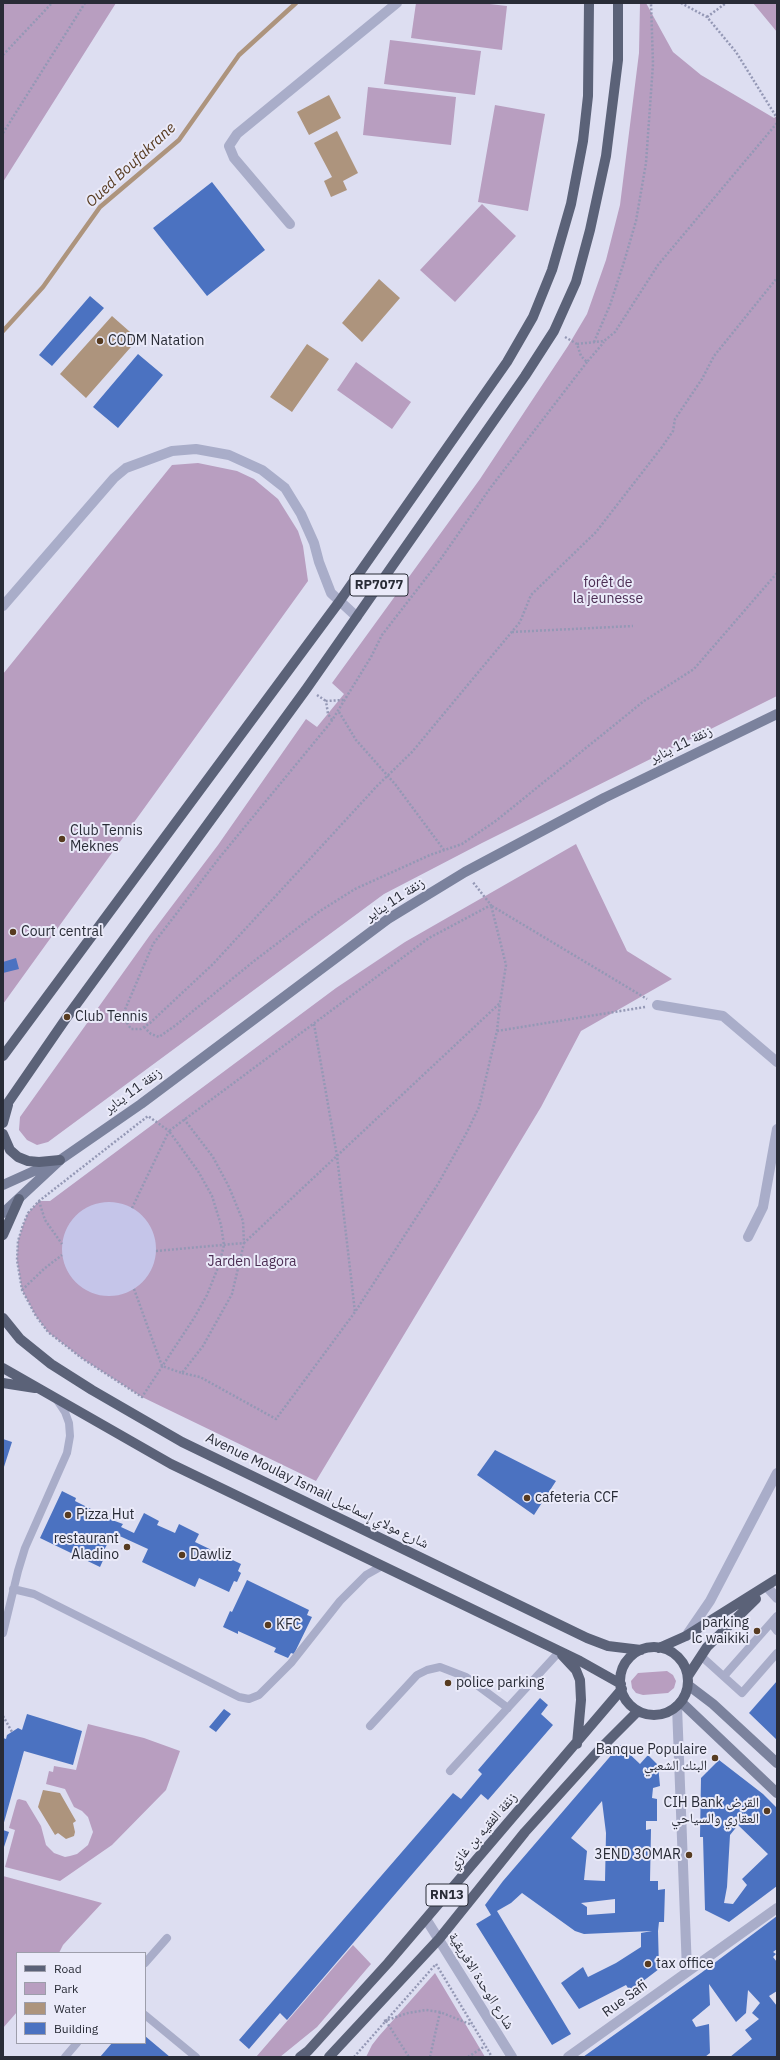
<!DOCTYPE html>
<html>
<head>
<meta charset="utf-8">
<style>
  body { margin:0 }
  #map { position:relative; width:780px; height:2060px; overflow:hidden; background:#dddef1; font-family:"IBM Plex Sans",sans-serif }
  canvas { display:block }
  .frame { position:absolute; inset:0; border:4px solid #292c37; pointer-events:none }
  .legend { position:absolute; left:16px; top:1952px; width:130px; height:92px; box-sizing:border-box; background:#eaeaf9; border:1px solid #9d9eab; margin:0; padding:5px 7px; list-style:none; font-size:12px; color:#292c37 }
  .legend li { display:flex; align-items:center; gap:8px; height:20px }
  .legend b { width:20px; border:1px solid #9d9eab }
</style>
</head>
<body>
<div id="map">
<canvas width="780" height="2060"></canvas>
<div class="frame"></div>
<ul class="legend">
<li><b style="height:5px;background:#5b6278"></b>Road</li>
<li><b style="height:11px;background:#b89ec0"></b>Park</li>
<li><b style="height:11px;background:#ad947d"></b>Water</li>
<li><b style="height:11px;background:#4b72c1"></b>Building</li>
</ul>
</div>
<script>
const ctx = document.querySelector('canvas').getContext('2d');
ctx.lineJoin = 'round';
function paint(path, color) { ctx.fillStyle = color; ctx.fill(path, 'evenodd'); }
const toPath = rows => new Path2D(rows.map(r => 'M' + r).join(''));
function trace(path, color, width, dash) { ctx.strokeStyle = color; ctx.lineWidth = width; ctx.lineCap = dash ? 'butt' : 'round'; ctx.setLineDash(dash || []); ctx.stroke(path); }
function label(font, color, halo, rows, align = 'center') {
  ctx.font = font + ' "IBM Plex Sans","Noto Naskh Arabic",sans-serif'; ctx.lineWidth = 4; ctx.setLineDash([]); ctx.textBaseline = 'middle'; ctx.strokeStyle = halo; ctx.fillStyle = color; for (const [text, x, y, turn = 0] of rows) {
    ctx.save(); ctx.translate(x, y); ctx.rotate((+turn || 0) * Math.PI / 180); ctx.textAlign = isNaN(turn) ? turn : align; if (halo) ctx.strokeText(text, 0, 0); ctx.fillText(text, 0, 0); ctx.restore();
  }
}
const green = toPath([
  [3,3,116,3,3,182],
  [416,3,481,3,507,6,502,50,411,38],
  [640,3,646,3,673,52,701,75,774,118,777,116,777,696,482,843,384,894,48,1142,37,1145,27,1140,19,1130,20,1117,150,935,218,845,306,719,317,727,344,694,332,683,480,479,568,346,587,314,606,260,620,205,639,53],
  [753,3,777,3,777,32],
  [390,40,481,51,475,95,384,84],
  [368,87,456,97,451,145,363,135],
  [495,105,545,114,528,211,478,202],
  [482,204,516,236,455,302,420,270],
  [356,362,411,402,392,429,337,390],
  [198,463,237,471,254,479,278,499,298,531,303,546,308,581,3,1004,3,674,172,465],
  [576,844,627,951,672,979,581,1031,541,1107,316,1481,142,1397,83,1359,48,1332,36,1316,22,1290,17,1260,18,1241,23,1225,28,1213,39,1201,50,1201,336,988,405,942],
  [667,1671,673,1675,676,1681,674,1688,668,1693,643,1695,636,1693,632,1688,631,1681,638,1673],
  [88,1724,144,1738,180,1751,166,1790,112,1845,60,1881,5,1867,15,1830,9,1828,17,1800,19,1799,26,1801,41,1826,46,1845,54,1853,65,1857,70,1856,77,1854,88,1845,93,1832,88,1817,82,1811,74,1807,65,1789,46,1784,49,1771,53,1772,54,1766,76,1770],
  [3,1876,102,1903,63,1945,59,1953,17,1953,17,2012,3,2028],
  [353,1945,371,1964,317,2027,280,2057,256,2057],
  [435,1973,485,2057,366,2057,372,2045,379,2036]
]);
const plaza = toPath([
  '62 1249a47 47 0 1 1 94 0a47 47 0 1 1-94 0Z'
]);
const water = toPath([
  [329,95,341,118,309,135,297,112],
  [337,131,358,173,343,181,347,190,331,197,324,181,332,177,314,143],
  [379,279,400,298,362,342,342,323],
  [112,316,138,339,86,398,60,374],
  [307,344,329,359,292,412,270,397],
  [43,1790,60,1793,76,1821,73,1823,75,1832,74,1836,66,1839,58,1833,55,1835,38,1807]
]);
const stream = toPath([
  [3,331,43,287,100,207,179,140,239,55,296,3]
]);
const building = toPath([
  [212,182,265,250,207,296,153,228],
  [90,296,104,308,52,366,39,355],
  [138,354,163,375,118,428,93,407],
  [16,958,19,969,3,973,3,962],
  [3,1439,12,1442,3,1470],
  [495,1450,556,1481,534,1515,477,1475],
  [62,1491,76,1498,75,1501,95,1511,93,1513,123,1524,121,1527,134,1533,144,1513,159,1521,157,1525,175,1533,179,1524,199,1534,195,1542,241,1564,238,1571,241,1573,237,1582,234,1581,229,1592,199,1578,195,1587,142,1562,148,1549,113,1533,102,1554,105,1556,100,1567,40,1538],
  [247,1580,309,1610,307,1615,312,1617,294,1654,291,1653,288,1658,274,1652,276,1648,238,1631,238,1634,223,1627,230,1611,232,1612],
  [777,1681,777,1740,749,1713],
  [540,1698,548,1705,541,1714,553,1725,488,1800,481,1794,287,2020,280,2013,249,2049,239,2040,453,1793,461,1799,482,1774,478,1770],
  [224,1709,231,1714,216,1732,209,1727],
  [27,1714,82,1731,73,1765,24,1751,3,1826,3,1738,6,1739,7,1735,18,1728,22,1730],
  [620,1745,640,1764,648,1755,658,1765,660,1786,653,1788,652,1798,657,1799,657,1821,646,1821,646,1830,651,1829,650,1881,658,1881,658,1890,665,1889,664,1922,659,1922,658,1931,659,1969,630,1991,626,1985,579,2009,561,1983,583,1967,588,1977,616,1963,641,1947,641,1933,652,1931,584,1934,575,1931,522,1893,511,1903,497,1911,571,2034,552,2045,476,1924,491,1915,485,1905,503,1881],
  [602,1801,606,1833,605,1881,584,1880,587,1851,571,1838],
  [615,1899,615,1913,587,1915,587,1907,581,1903],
  [719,1760,763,1794,777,1808,777,1886,729,1922,705,1910,703,1837,700,1837,701,1778],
  [738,1825,768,1854,742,1879,747,1885,733,1904,724,1903,727,1887,730,1835],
  [3,1830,9,1832,3,1850],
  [777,1916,777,1949,773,1952,776,1954,773,1957,777,1962,777,1991,769,1996,777,2006,777,2057,730,2057,752,2039,745,2030,759,2019,752,2013,760,2003,748,1990,746,2013,736,2022,709,1984,710,2005,692,2020,696,2027,709,2024,710,2053,705,2057,583,2057,701,1973],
  [145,2036,170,2057,100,2057,112,2043,145,2043]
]);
const path = toPath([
  [681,3,707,17,736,52,777,118],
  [707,17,726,3],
  [3,55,52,3],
  [3,133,85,3],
  [565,337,577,344,581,356,587,362,604,342],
  [594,342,610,305,624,262,636,221,646,163,653,64,651,3],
  [577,344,604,341,615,332,658,265,777,123],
  [587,362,491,487,440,560,382,635,371,657,331,722,220,857,153,944,124,1012,127,1023,131,1029,141,1029,150,1023,213,964,377,786,412,752,520,622,531,595,596,532,662,447,673,431,675,419,702,379,714,356,777,278],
  [512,632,633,626],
  [317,695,326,701],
  [339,712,356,740,395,784,444,850],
  [332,720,328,714,326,701,343,700],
  [492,906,647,999],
  [314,1024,337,1156,355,1312],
  [144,1027,151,1034,159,1037,176,1025,254,961,320,911,355,889,430,855,462,844,497,820,644,701,694,669,777,573],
  [497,1031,645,1007],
  [39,1201,45,1220,62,1244],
  [132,1208,169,1131,148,1116,39,1201,28,1213,23,1225,18,1241,17,1260,22,1290,36,1316,48,1332,83,1359,142,1397,194,1318,207,1295,219,1265,224,1245,221,1225,212,1196,198,1171,169,1131,429,938,491,905,472,881],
  [156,1251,244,1243,500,1003,506,965,491,905],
  [134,1289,162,1366,182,1373,203,1346,232,1294,244,1243,243,1221,229,1187,213,1157,184,1119],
  [22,1290,45,1268,62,1255],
  [182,1373,200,1377,276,1419,355,1312,438,1184,467,1132,479,1107,497,1031,500,1003],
  [3,1716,12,1732],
  [384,2021,408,2013,426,2010,440,2012,472,2025],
  [386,2021,409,2057],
  [354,2057,436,1964,492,2057],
  [430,2057,440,2012],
  [468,2057,485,2046]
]);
const service = toPath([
  [13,1589,34,1594,239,1697,249,1699,259,1695,291,1663,340,1601,366,1575,382,1566],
  [771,1623,777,1631],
  [3,1633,18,1571,25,1548,67,1453,70,1436,69,1423,65,1412,57,1400],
  [701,1656,742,1693,777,1653],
  [724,1676,777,1616],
  [370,1726,417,1675,427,1670,440,1667,466,1677,508,1708],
  [450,1771,559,1652],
  [145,1963,167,1938],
  [145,2015,196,2057],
  [65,2057,77,2043]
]);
const minor = toPath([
  [290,224,234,158,229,146,237,134,397,3],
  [3,606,114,478,126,468,172,451,196,449,229,455,262,470,285,488,301,514,314,543,319,562,331,593,357,617],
  [657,1005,723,1016,777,1062],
  [748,1237,763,1207,777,1129],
  [767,1587,777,1598],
  [686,1636,710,1601,777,1473],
  [677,1706,687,1971],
  [568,2057,777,1908]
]);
const tertiary = toPath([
  [426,1919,512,2057]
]);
const secondary = toPath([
  [3,1185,54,1162],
  [3,1213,60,1160,141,1104,388,919,465,872,604,798,777,714],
  [688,1685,713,1704,777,1763],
  [681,1702,777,1793]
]);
const primary = toPath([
  [3,1056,339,602,507,362,533,317,552,270,571,204,583,141,588,96,589,3],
  [3,1110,67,1017,307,688,525,376,554,331,576,282,590,230,606,156,618,60,618,3],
  [3,1123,8,1105],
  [3,1134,10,1150,18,1157,28,1161,39,1162,60,1160],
  [3,1235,19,1199],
  [3,1318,20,1339,51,1364,92,1390,182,1442,587,1638,608,1646,641,1650],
  [3,1368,171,1464,580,1661,621,1684],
  [3,1383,35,1388],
  '620 1681a34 34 0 1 1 68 0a34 34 0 1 1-68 0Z',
  [659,1648,686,1636,777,1579],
  [562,1655,576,1670,580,1680,581,1700,577,1744],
  [688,1676,707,1647,756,1599],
  [300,2057,308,2051,388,1963,622,1689],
  [329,2057,439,1939,525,1832,601,1748,638,1711]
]);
const markers = [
  [100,341,4,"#573b20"],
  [62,839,4,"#573b20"],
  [13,932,4,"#573b20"],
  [67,1017,4,"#573b20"],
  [527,1498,4,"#573b20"],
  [68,1515,4,"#573b20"],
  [127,1547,4,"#573b20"],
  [182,1555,4,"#573b20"],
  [268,1625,4,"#573b20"],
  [757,1631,4,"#573b20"],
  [448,1683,4,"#573b20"],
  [715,1758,4,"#573b20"],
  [767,1811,4,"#573b20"],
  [689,1855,4,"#573b20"],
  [648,1964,4,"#573b20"]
];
const shields = [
  [379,585,58],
  [447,1895,42]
];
const shieldNames = [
  ["RP7077",379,585],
  ["RN13",447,1895]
];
const poiNames = [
  ["CODM Natation",108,341],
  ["Club Tennis",70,831],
  ["Meknes",70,847],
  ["Court central",21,932],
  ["Club Tennis",75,1017],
  ["cafeteria CCF",535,1498],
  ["Pizza Hut",76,1515],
  ["restaurant",119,1539,"right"],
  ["Aladino",119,1555,"right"],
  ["Dawliz",190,1555],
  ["parking",749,1623,"right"],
  ["lc waikiki",749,1639,"right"],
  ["KFC",276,1625],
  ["police parking",456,1683],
  ["Banque Populaire",707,1750,"right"],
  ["البنك الشعبي",707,1766,"right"],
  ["CIH Bank القرض",759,1803,"right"],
  ["العقاري والسياحي",759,1819,"right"],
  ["3END 3OMAR",681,1855,"right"],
  ["tax office",656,1964]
];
const parkNames = [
  ["forêt de",608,583],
  ["la jeunesse",608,599],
  ["Jarden Lagora",252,1262]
];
const streetNames = [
  ["زنقة 11 يناير",681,745,-26],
  ["زنقة 11 يناير",395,900,-33],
  ["زنقة 11 يناير",133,1091,-36],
  ["Avenue Moulay Ismail شارع مولاي إسماعيل",317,1491,26],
  ["زنقة الفقيه بن غازي",483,1831,-49],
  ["شارع الوحدة الافريقية",481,1981,58],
  ["Rue Safi",625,1999,-36]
];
const waterNames = [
  ["Oued Boufakrane",131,165,-43]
];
paint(green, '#b89ec0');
paint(plaza, '#c5c5e9');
paint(water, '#ad947d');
trace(stream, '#ad947d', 4.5);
paint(building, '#4b72c1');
trace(path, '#9498b5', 2.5, [2, 2]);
trace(service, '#a9adc9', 8);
trace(minor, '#a9adc9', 10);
trace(tertiary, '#a9adc9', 10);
trace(secondary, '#7b829d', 10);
trace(primary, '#5b6278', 10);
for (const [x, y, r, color] of markers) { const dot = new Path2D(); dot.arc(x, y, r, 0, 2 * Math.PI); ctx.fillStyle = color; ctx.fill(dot); trace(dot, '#eaeaf9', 1.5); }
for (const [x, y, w] of shields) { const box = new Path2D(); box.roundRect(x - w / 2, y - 11, w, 22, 3); ctx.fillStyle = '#eaeaf9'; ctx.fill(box); trace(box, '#292c37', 1); }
label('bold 13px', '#292c37', null, shieldNames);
label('14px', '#292c37', '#eaeaf9', poiNames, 'left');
label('14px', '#4c2e54', '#eaeaf9', parkNames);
label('14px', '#292c37', '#eaeaf9', streetNames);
label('italic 15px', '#573b20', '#eaeaf9', waterNames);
</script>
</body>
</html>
